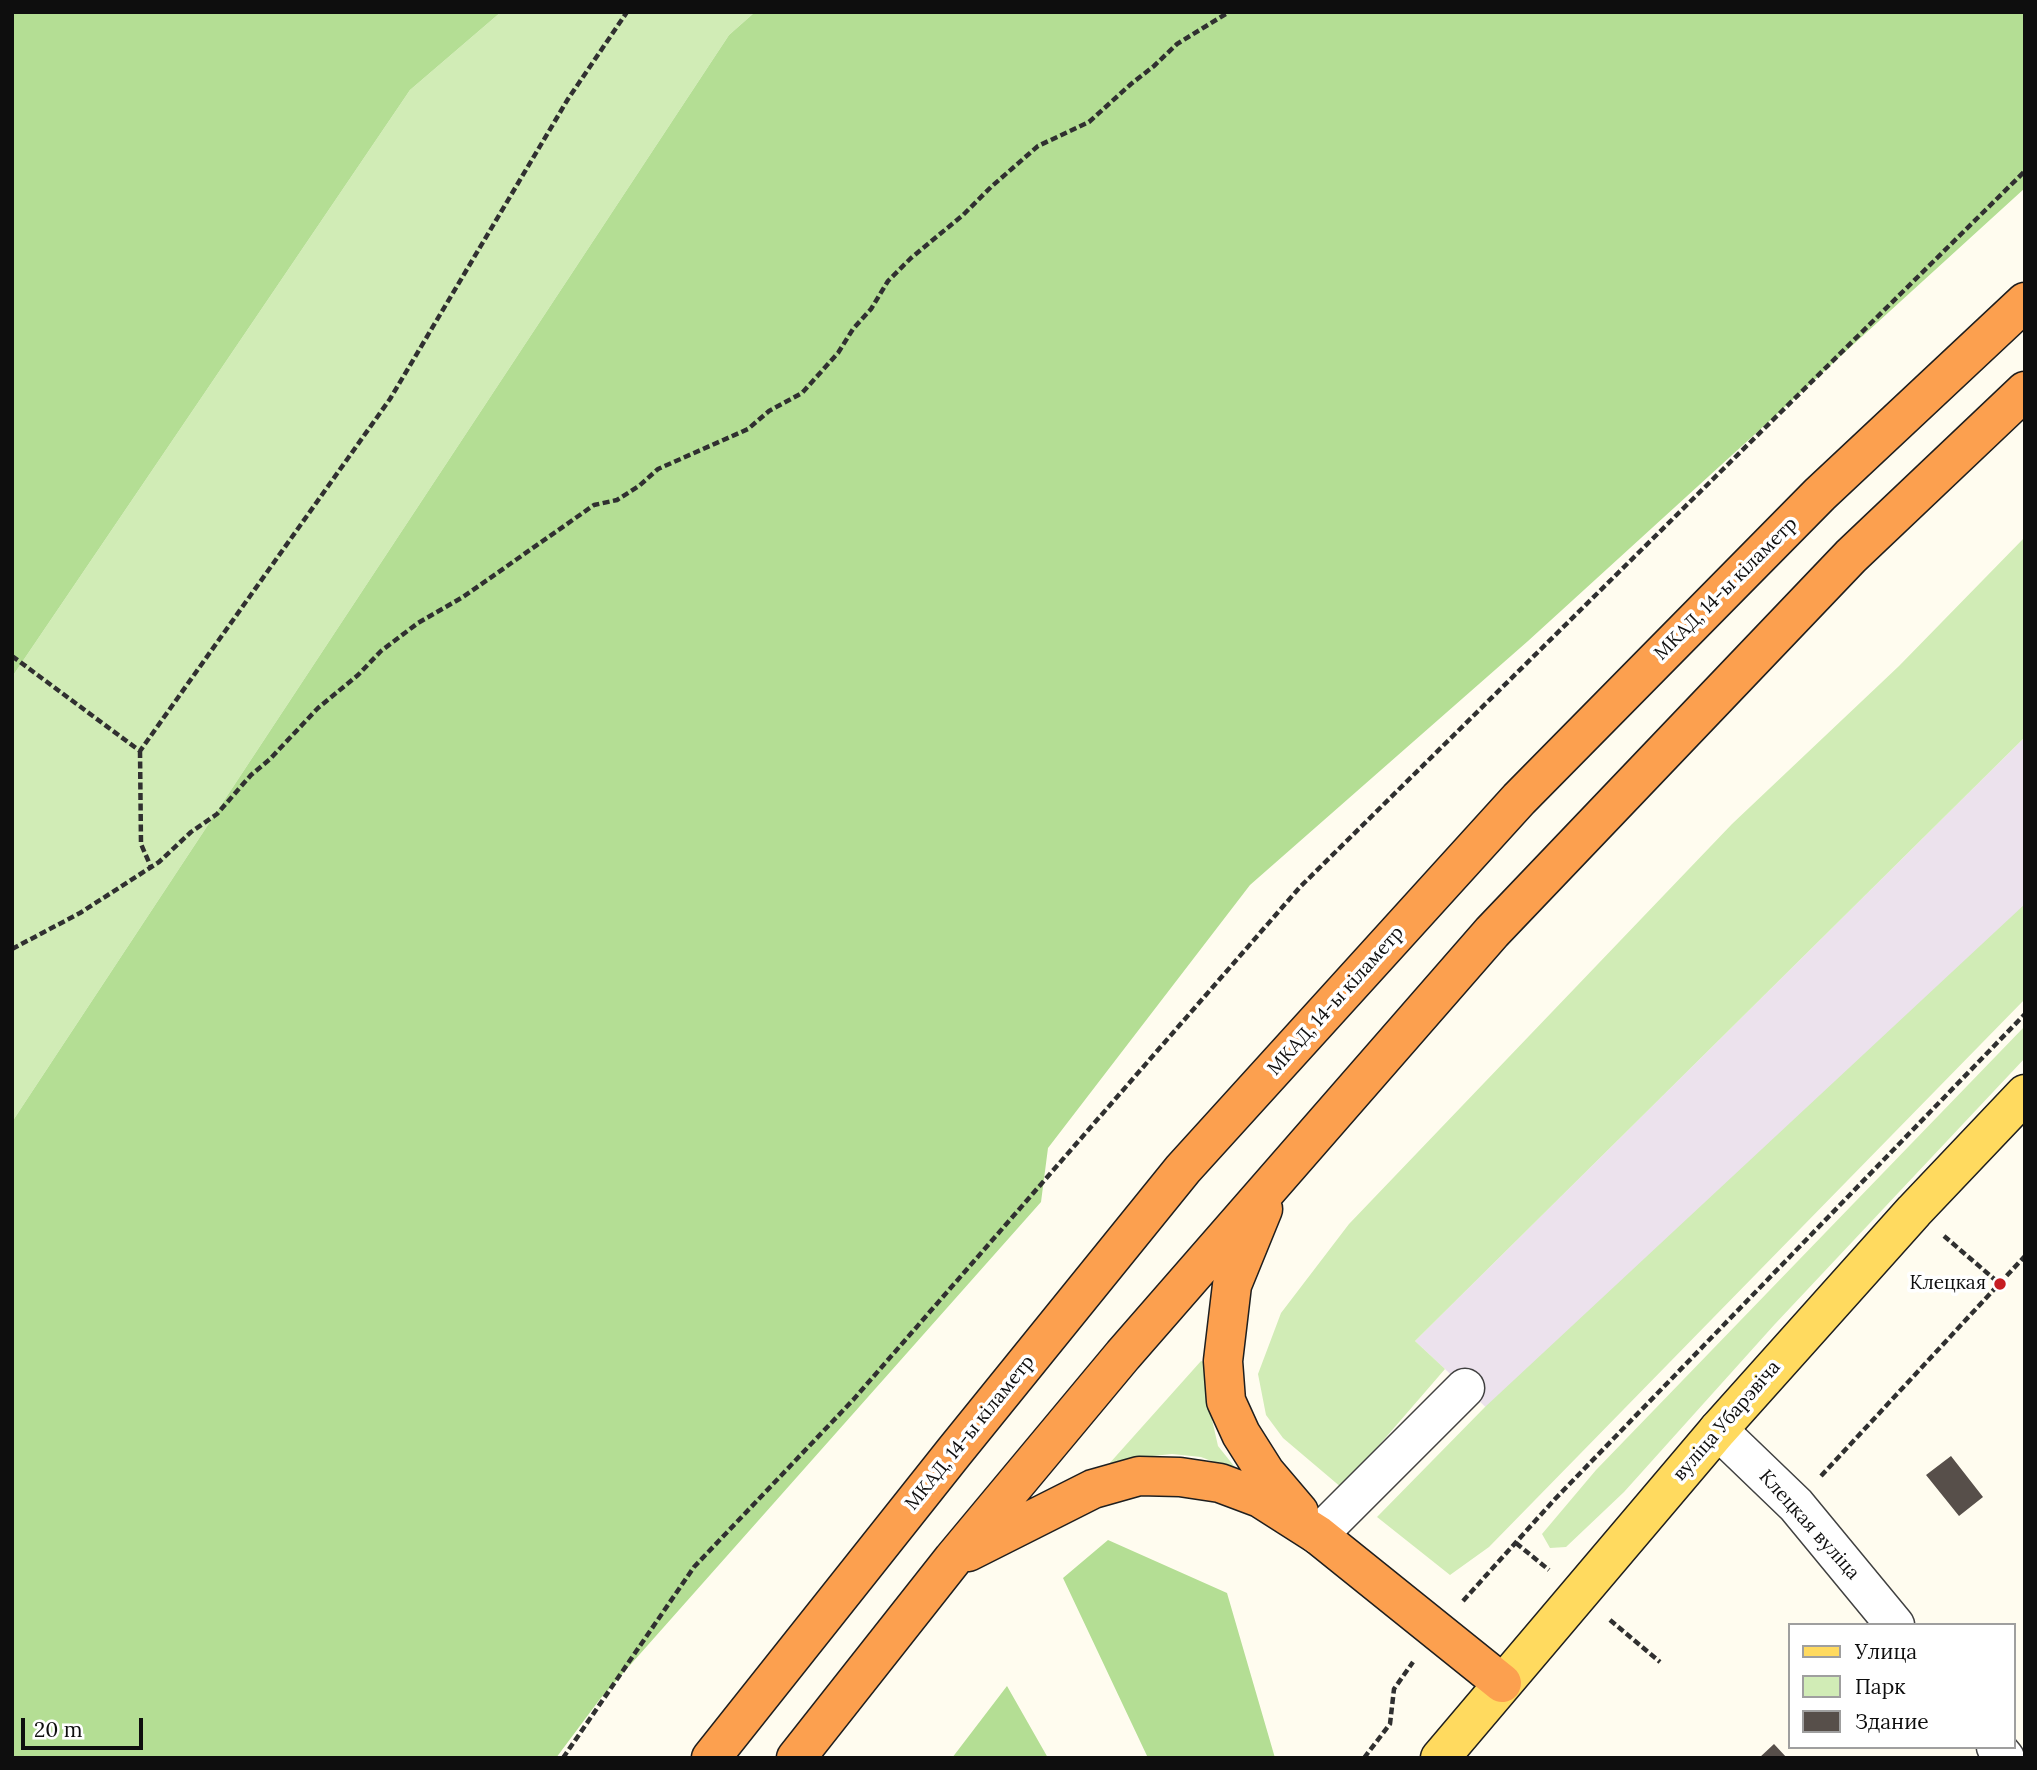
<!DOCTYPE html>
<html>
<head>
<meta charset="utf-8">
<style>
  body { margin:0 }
  #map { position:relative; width:2037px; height:1770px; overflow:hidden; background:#fffcef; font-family:Lora,serif }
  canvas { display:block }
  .frame { position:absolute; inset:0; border:14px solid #0e0e0e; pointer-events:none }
  .legend { position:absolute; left:1788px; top:1623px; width:228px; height:126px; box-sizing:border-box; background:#fff; border:2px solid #9f9f9f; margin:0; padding:9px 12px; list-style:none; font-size:21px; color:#0e0e0e }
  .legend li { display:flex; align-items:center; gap:14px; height:35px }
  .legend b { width:35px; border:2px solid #9f9f9f }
  .scale { position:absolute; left:21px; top:1718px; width:122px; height:32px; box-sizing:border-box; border:4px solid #0e0e0e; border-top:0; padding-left:9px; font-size:21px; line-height:24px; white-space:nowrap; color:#0e0e0e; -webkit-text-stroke:5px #fff; paint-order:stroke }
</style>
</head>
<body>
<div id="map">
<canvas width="2037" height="1770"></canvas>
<div class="frame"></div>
<ul class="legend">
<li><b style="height:9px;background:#ffda5f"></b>Улица</li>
<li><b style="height:19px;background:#d1ecb6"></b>Парк</li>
<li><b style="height:19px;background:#574f4a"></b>Здание</li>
</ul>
<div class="scale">20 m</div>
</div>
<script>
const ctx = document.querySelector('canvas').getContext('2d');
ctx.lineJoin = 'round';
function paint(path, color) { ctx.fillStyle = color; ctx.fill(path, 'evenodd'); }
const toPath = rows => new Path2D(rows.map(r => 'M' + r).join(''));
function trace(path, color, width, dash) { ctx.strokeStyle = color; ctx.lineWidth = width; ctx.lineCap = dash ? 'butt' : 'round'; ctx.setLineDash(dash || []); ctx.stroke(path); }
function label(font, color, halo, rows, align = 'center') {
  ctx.font = font + ' Lora,serif'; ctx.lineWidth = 7; ctx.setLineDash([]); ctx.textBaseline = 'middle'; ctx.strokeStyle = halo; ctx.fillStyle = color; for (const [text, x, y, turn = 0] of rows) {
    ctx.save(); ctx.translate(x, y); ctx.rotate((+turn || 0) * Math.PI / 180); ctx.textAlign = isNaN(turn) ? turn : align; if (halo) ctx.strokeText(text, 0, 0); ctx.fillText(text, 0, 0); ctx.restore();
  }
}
const industrial = toPath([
  [2025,737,2025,924,1509,1429,1415,1341]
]);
const green = toPath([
  [501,12,755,12,729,35,12,1122,12,677,410,90],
  [2025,537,2025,737,1415,1341,1445,1369,1342,1488,1283,1438,1266,1415,1258,1374,1281,1313,1349,1224,1732,824,1899,666],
  [2025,904,2025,999,1489,1547,1450,1575,1377,1517,1485,1407],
  [2025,1026,2025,1058,1775,1324,1624,1492,1566,1547,1550,1548,1542,1534,1596,1470],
  [1201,1361,1210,1364,1211,1415,1218,1446,1238,1471,1201,1457,1172,1454,1143,1457,1108,1465]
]);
const forest = toPath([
  [12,12,501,12,410,90,12,677],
  [755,12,2025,12,2025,188,1528,641,1250,885,1048,1148,1041,1202,600,1699,556,1758,12,1758,12,1122,729,35],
  [1108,1540,1227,1593,1275,1758,1148,1758,1063,1578],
  [1007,1686,1048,1758,952,1758]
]);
const building = toPath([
  [1951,1456,1983,1497,1959,1516,1926,1475],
  [1774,1744,1787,1758,1759,1758]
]);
const path = toPath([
  [12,656,140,751,390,399,568,99,627,12],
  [140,751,141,844,151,867],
  [12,949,80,913,159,862,191,832,217,814,251,775,270,759,318,708,358,675,381,651,418,623,463,597,594,505,617,500,639,486,658,469,748,429,769,411,802,393,838,353,853,329,871,309,888,281,911,258,963,215,991,187,1038,146,1089,122,1131,84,1154,66,1177,44,1229,12],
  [1944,1236,2000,1284],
  [1821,1476,2025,1256],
  [1516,1543,1549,1570],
  [1463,1601,1555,1499,2025,1014],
  [1610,1620,1660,1662],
  [563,1758,694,1567,853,1400,1300,887,2025,171],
  [1364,1758,1390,1724,1394,1689,1413,1662]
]);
const minor = toPath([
  [1718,1430,1796,1505,1895,1625],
  [1318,1535,1465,1388],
  [1996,1747,2005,1758]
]);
const major = toPath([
  [1440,1758,1718,1430,1914,1211,2025,1094]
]);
const highway = toPath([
  [1263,1209,1232,1285,1223,1361,1226,1401,1241,1434,1265,1472,1299,1512],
  [968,1552,1093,1489,1139,1476,1180,1477,1220,1483,1260,1498,1318,1535,1502,1683],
  [711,1758,954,1452,1183,1169,1519,799,1820,494,2025,302],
  [796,1758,953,1559,1123,1355,1492,932,1851,556,2025,391]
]);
const markers = [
  [2000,1284,7,"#c61d23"]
];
const streetNames = [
  ["МКАД, 14-ы кіламетр",1726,589,-45],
  ["МКАД, 14-ы кіламетр",1336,1001,-48],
  ["вуліца Убарэвіча",1727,1421,-49],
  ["МКАД, 14-ы кіламетр",970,1433,-51],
  ["Клецкая вуліца",1809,1525,48]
];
const poiNames = [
  ["Клецкая",1986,1284]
];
paint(industrial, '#ece2ed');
paint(green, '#d1ecb6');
paint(forest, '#b4de94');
paint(building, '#574f4a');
trace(minor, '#414141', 41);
trace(major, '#1f1f1f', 41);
trace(highway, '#1f1f1f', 41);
trace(path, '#303030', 4.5, [7, 3.5]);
trace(minor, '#fff', 38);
trace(major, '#ffda5f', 38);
trace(highway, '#fca04f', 38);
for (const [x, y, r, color] of markers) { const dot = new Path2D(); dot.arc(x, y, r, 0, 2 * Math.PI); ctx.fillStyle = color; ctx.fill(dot); trace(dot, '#fff', 2.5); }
label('19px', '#0e0e0e', '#fff', streetNames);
label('19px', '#0e0e0e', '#fff', poiNames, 'right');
</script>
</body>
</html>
